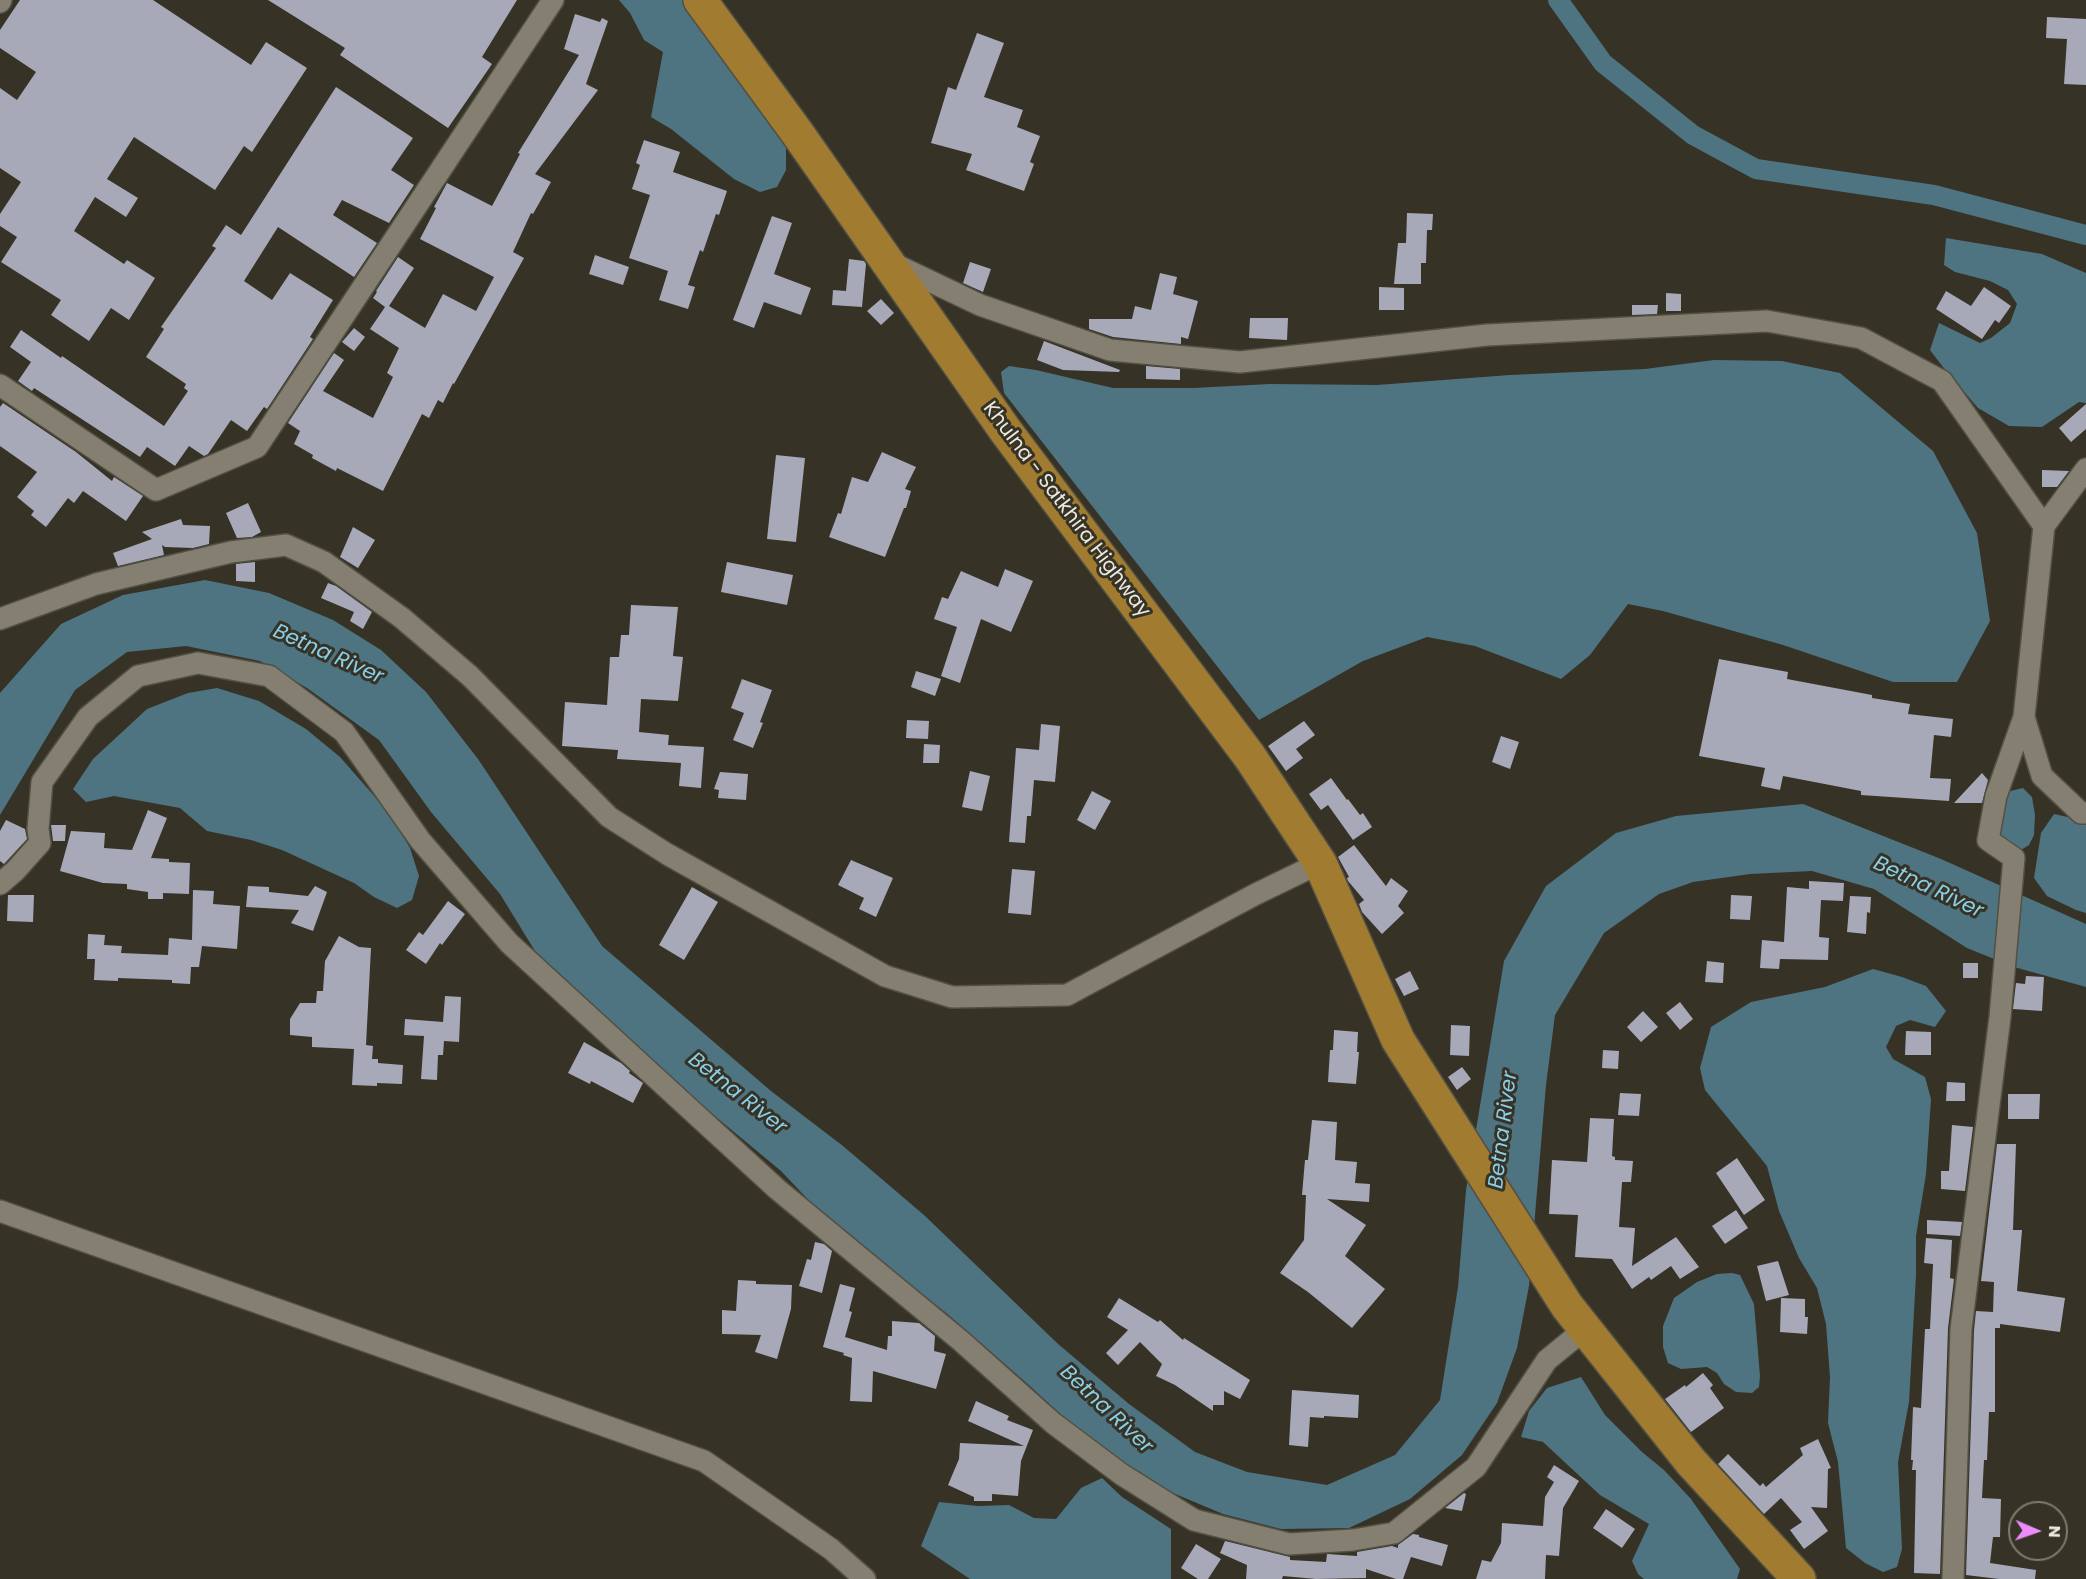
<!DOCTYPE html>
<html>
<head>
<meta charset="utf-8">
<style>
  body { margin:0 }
  #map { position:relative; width:2086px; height:1579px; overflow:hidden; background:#363225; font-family:Poppins,sans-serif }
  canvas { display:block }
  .north { position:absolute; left:2008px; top:1501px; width:60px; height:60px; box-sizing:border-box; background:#363225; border:2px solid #7e7b6f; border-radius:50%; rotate:92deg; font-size:16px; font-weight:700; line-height:24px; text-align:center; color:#eae8df }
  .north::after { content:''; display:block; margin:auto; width:21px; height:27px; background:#ec8cfb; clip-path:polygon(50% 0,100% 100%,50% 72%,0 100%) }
</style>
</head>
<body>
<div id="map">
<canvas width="2086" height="1579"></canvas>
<div class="north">N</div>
</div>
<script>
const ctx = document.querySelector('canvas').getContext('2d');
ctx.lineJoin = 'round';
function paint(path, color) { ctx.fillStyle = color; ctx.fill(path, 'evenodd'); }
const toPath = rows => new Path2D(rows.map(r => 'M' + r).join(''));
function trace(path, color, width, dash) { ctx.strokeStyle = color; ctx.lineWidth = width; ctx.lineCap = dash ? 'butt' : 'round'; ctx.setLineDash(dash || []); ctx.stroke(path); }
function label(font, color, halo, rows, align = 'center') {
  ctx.font = font + ' Poppins,sans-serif'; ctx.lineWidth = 6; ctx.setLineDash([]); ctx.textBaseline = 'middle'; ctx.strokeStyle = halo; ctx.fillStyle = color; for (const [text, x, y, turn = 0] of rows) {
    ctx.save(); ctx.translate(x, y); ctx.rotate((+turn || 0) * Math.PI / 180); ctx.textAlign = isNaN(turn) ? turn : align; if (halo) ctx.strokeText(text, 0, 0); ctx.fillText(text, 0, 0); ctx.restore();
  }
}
const water = toPath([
  [619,0,683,0,786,144,786,170,777,187,760,192,734,179,671,129,651,117,663,52,644,40,630,13],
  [1946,238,2042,254,2086,273,2086,403,2079,402,2042,427,2009,426,1978,408,1943,367,1930,350,1939,323,1980,343,1991,338,2010,323,2017,304,2008,290,1990,281,1955,272,1944,265],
  [1714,360,1782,361,1840,373,1933,451,1977,533,1990,621,1957,682,1893,682,1783,645,1663,611,1628,604,1590,655,1561,679,1475,646,1427,637,1363,661,1259,720,1004,393,1001,372,1009,366,1036,370,1113,388,1193,388,1270,384,1377,385,1510,375,1645,369],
  [205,580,269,593,333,620,381,650,426,692,478,759,602,946,771,1091,843,1146,924,1215,1057,1343,1129,1404,1195,1452,1247,1472,1327,1485,1395,1455,1440,1400,1458,1287,1466,1190,1504,961,1546,886,1616,833,1676,816,1803,804,1941,859,2086,924,2086,987,2014,967,1967,948,1874,889,1812,871,1750,874,1693,882,1659,894,1604,933,1555,1015,1546,1085,1529,1286,1517,1348,1497,1403,1462,1455,1410,1499,1349,1528,1281,1529,1223,1514,1142,1480,1091,1443,1030,1386,945,1312,871,1256,818,1210,781,1171,704,1107,535,951,500,894,431,812,379,740,307,688,260,661,186,646,127,652,75,690,0,815,0,693,61,624,123,595],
  [217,688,259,701,306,729,340,757,390,814,410,848,419,876,412,900,397,908,374,897,354,883,282,850,251,840,207,831,180,808,114,796,86,802,73,789,93,759,147,709,188,693],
  [2023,788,2032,797,2035,815,2034,835,2029,845,2021,850,2008,848,2001,842,1995,822,2006,792],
  [2054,814,2086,821,2086,913,2076,910,2047,896,2034,878,2041,833],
  [1873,969,1902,977,1926,986,1946,1011,1935,1027,1910,1020,1896,1026,1886,1047,1893,1059,1925,1077,1931,1099,1926,1174,1916,1236,1916,1275,1909,1402,1898,1462,1902,1549,1897,1567,1883,1572,1865,1563,1846,1548,1838,1462,1828,1423,1830,1377,1826,1324,1817,1288,1799,1258,1779,1211,1767,1166,1705,1090,1700,1068,1711,1027,1751,1002,1825,987],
  [1732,1273,1740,1275,1754,1304,1760,1376,1759,1387,1752,1393,1736,1392,1724,1384,1717,1373,1707,1367,1681,1369,1668,1363,1663,1347,1663,1326,1674,1298,1697,1282,1717,1274],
  [1581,1377,1605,1415,1642,1452,1664,1470,1691,1499,1740,1569,1737,1579,1644,1579,1638,1574,1632,1561,1649,1524,1600,1495,1543,1442,1521,1437,1529,1411,1547,1388],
  [1102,1478,1122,1497,1171,1529,1171,1579,970,1579,921,1546,939,1502,978,1506,1009,1505,1034,1518,1056,1519,1081,1488]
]);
const canal = toPath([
  [1558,0,1603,63,1693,135,1756,169,1934,195,2086,235]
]);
const building = toPath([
  [20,0,153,0,251,65,266,42,307,68,252,152,244,146,215,190,134,137,107,179,138,198,126,217,95,197,74,231,124,264,127,260,155,278,129,320,111,308,89,341,51,315,61,300,1,262,17,237,0,226,0,214,21,182,0,168,0,88,17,100,36,72,0,48,0,30],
  [268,0,517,0,482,57,492,64,448,128,340,55,345,48],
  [575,14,600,22,602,18,608,21,586,84,598,90,535,174,551,182,533,214,531,213,513,252,524,258,454,384,453,383,443,403,438,400,429,418,422,414,383,491,337,468,336,471,312,458,313,455,294,444,300,431,288,423,334,353,344,360,323,391,373,418,393,377,387,373,399,348,370,329,385,307,373,298,377,292,376,291,398,257,414,268,389,306,425,328,443,294,476,311,494,277,420,239,436,208,434,207,447,183,492,206,520,154,518,153,579,55,564,49],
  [2047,17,2086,19,2086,85,2064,84,2067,39,2046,38],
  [977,33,1004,43,984,97,1023,110,1017,127,1040,136,1030,162,1034,164,1024,191,966,170,972,154,931,143,948,87,956,90],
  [336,87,413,138,391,170,414,185,389,223,342,200,333,215,377,243,354,277,278,227,244,281,272,300,290,273,333,300,310,337,313,339,267,409,264,407,247,431,231,420,208,454,204,456,189,446,175,466,147,447,140,457,34,388,32,391,18,381,31,362,10,347,21,330,61,358,62,356,164,426,188,391,184,388,186,384,146,357,164,329,161,327,216,248,212,246,226,225,241,235],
  [644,140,680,152,673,172,727,191,719,215,716,214,703,252,700,250,688,285,695,287,688,309,659,300,668,271,629,258,650,195,632,189,640,165,636,163],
  [1407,213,1433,214,1432,230,1427,230,1426,263,1421,263,1421,284,1394,284,1398,243,1406,243],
  [772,216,792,223,774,274,811,288,801,315,764,302,754,328,733,320],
  [595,255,629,267,623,285,589,274],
  [849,259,864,261,866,264,862,307,832,305,833,290,846,291],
  [970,262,991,269,983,292,963,283],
  [1160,273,1177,277,1173,294,1198,301,1188,339,1181,337,1181,344,1113,337,1089,329,1089,319,1132,319,1135,306,1151,310],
  [1379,287,1404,288,1404,310,1379,310],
  [1984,287,2011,306,1999,323,1995,320,1982,339,1936,309,1946,291,1971,306],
  [1666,293,1681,294,1681,311,1666,311],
  [881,299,894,313,881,325,867,311],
  [1632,305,1658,305,1657,314,1632,315],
  [1250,318,1288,318,1287,340,1249,338],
  [354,328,365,337,354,351,342,342],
  [1044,341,1120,370,1119,372,1063,370,1037,360],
  [1146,366,1180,369,1180,380,1146,379],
  [3,403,76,452,112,481,114,477,143,496,126,521,83,491,74,503,68,498,46,527,31,515,34,511,17,497,37,472,0,446,0,407],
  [2086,404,2086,429,2071,442,2059,428],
  [882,452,916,467,905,489,911,491,906,508,904,508,885,557,829,537,838,513,841,514,852,477,868,482],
  [776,455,805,458,796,542,767,539],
  [2042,470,2069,471,2057,487,2042,487],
  [248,503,261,532,252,537,237,538,226,513],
  [181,519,183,525,210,526,209,544,193,548,165,547,162,545,164,555,118,566,113,553,152,539,142,532],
  [353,527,375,540,358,568,340,557],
  [255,562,255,582,236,581,236,564],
  [727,562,793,575,787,605,721,592],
  [1005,569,1033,581,1011,632,981,619,960,683,941,676,957,627,934,619,942,597,948,599,961,571,998,587],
  [328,583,336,586,372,612,363,629,350,621,354,612,321,598],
  [631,605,678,607,673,656,683,657,678,701,641,699,639,732,669,735,668,745,704,747,701,788,679,786,681,763,617,759,618,750,562,746,565,702,607,705,610,657,619,657,621,635,629,635],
  [1719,659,1788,672,1787,679,1872,695,1872,698,1910,704,1908,714,1953,719,1951,737,1934,735,1930,778,1951,779,1949,801,1861,795,1861,791,1783,776,1780,790,1761,786,1765,768,1699,756],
  [916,671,941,679,935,696,911,687],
  [742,679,772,690,760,722,763,723,753,748,733,740,744,713,731,708],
  [907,720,929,721,928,739,906,738],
  [1304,721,1315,735,1296,749,1303,758,1286,771,1268,746],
  [1041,724,1060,726,1055,782,1034,780,1031,816,1027,816,1025,843,1009,842,1016,748,1039,750],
  [1501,736,1519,742,1510,769,1492,762],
  [924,744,940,745,939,763,923,763],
  [970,771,990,776,982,811,962,807],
  [720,772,748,774,746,800,718,798,719,790,714,789],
  [1982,773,1988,780,1982,803,1954,803],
  [1331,778,1347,800,1348,799,1360,815,1363,813,1372,827,1353,840,1328,805,1321,810,1309,794],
  [1092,791,1111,801,1095,830,1077,820],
  [148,810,167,818,151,858,169,859,169,862,190,863,189,894,163,893,163,899,148,899,148,892,127,889,127,884,103,883,60,871,71,831,105,833,104,848,132,850],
  [6,820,25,829,27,839,4,864,0,861,0,831],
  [51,825,66,825,65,841,53,841],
  [1354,845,1386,886,1391,878,1408,891,1398,906,1404,913,1382,934,1362,912,1359,904,1364,900,1348,881,1347,878,1349,877,1338,857],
  [851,860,893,878,876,917,859,909,864,898,838,885],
  [1012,869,1035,871,1031,915,1008,913],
  [1809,881,1844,883,1843,901,1821,900,1819,937,1829,938,1828,960,1780,959,1779,969,1760,968,1762,940,1784,942,1787,887,1809,889],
  [248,886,269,887,269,892,308,896,315,886,327,892,313,931,291,923,299,910,246,907],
  [692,887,718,902,684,960,659,945],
  [193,890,214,891,213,904,240,906,237,949,202,946,199,967,191,967,190,984,172,983,172,980,118,978,118,981,94,980,95,959,87,959,88,934,105,935,104,945,122,946,121,953,168,955,169,938,192,940],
  [8,895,34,895,33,922,7,921],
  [1731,895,1752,896,1750,920,1730,919],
  [1850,896,1871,897,1870,913,1867,912,1866,934,1847,932],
  [448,901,465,914,442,945,440,943,426,964,406,950,419,932,423,935],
  [339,936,359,947,371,948,366,1045,373,1046,372,1059,378,1059,378,1063,403,1065,402,1084,377,1083,377,1086,352,1085,354,1049,312,1047,312,1037,290,1035,290,1019,300,1003,316,1003,317,991,323,991,325,961],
  [1707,961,1724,963,1723,983,1705,982],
  [1963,963,1978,963,1978,978,1963,978],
  [1410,971,1419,989,1404,996,1395,979],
  [2026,976,2044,977,2042,1011,2013,1009,2016,983,2025,984],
  [445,996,461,997,459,1042,444,1041,443,1055,438,1055,437,1080,421,1079,424,1036,404,1035,405,1019,443,1022],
  [1680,1002,1693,1019,1680,1030,1666,1013],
  [1643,1011,1658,1027,1641,1042,1627,1027],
  [1451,1025,1470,1026,1469,1056,1450,1055],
  [1334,1030,1358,1032,1357,1052,1359,1052,1356,1084,1328,1082,1330,1050,1333,1050],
  [1906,1031,1931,1032,1931,1055,1905,1055],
  [584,1042,621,1063,630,1071,629,1073,643,1083,633,1103,591,1081,590,1084,568,1073],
  [1603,1050,1619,1051,1618,1069,1602,1068],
  [1462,1067,1471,1079,1457,1090,1448,1077],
  [1947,1082,1965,1083,1965,1101,1946,1101],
  [1620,1093,1641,1094,1639,1116,1618,1115],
  [2008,1094,2040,1094,2039,1119,2008,1119],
  [1590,1118,1614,1119,1612,1156,1615,1157,1615,1160,1633,1161,1631,1182,1622,1182,1619,1227,1635,1228,1632,1266,1676,1237,1699,1267,1680,1279,1671,1266,1651,1280,1649,1277,1632,1289,1612,1259,1575,1257,1578,1215,1549,1214,1552,1160,1587,1162],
  [1312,1120,1337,1122,1335,1160,1357,1162,1355,1183,1370,1184,1369,1202,1327,1199,1366,1225,1345,1256,1385,1289,1352,1328,1308,1292,1280,1273,1304,1240,1306,1195,1302,1195,1305,1160,1308,1160],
  [1952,1125,1973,1127,1965,1191,1941,1189,1941,1171,1949,1171],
  [1997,1144,2016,1144,2013,1230,2022,1230,2017,1291,2065,1298,2060,1332,2000,1324,2000,1328,1995,1328,1995,1412,1989,1412,1987,1460,1984,1460,1982,1498,2001,1499,2000,1537,1993,1537,1990,1563,2036,1570,2035,1579,1999,1579,1966,1575,1974,1330,1976,1311,1993,1312,1994,1282,1981,1281],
  [1737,1158,1765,1200,1744,1215,1716,1173],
  [1736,1210,1748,1228,1725,1244,1712,1226],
  [1927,1220,1962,1222,1960,1236,1927,1234],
  [1926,1238,1952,1240,1950,1278,1954,1279,1948,1328,1940,1574,1914,1573,1916,1470,1912,1470,1913,1460,1911,1460,1913,1407,1921,1408,1925,1329,1930,1329,1933,1264,1924,1263],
  [815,1242,824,1244,832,1251,822,1293,799,1286,807,1259,811,1260],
  [1778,1261,1789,1295,1766,1301,1757,1266],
  [738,1280,756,1281,756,1284,792,1285,791,1309,777,1359,755,1352,761,1335,722,1334,722,1310,736,1311],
  [840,1284,855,1288,849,1311,852,1312,845,1337,887,1350,888,1336,892,1336,892,1321,919,1323,935,1336,934,1351,946,1354,936,1389,873,1371,872,1402,850,1401,852,1358,843,1355,844,1353,823,1347],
  [1119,1298,1158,1322,1160,1320,1183,1340,1184,1338,1250,1380,1240,1399,1224,1391,1224,1405,1213,1405,1213,1411,1175,1385,1156,1376,1162,1364,1140,1342,1118,1365,1106,1353,1128,1330,1107,1317],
  [1781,1298,1805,1299,1805,1317,1808,1317,1807,1334,1780,1332],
  [1703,1373,1713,1385,1710,1388,1724,1408,1691,1432,1665,1399,1685,1385,1686,1387],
  [1292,1390,1359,1395,1358,1418,1324,1416,1324,1418,1310,1417,1308,1447,1289,1445],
  [976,1401,1009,1416,1007,1420,1033,1430,1021,1461,1018,1496,992,1494,992,1501,974,1501,974,1497,948,1485,959,1459,960,1443,1024,1446,968,1421],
  [1818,1439,1831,1468,1828,1469,1827,1508,1811,1507,1828,1531,1804,1549,1790,1530,1802,1522,1781,1498,1764,1514,1718,1464,1728,1454,1760,1486,1763,1483,1766,1487,1803,1455,1800,1448],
  [1554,1465,1579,1481,1563,1508,1559,1556,1546,1555,1545,1579,1476,1579,1482,1560,1491,1562,1501,1543,1502,1523,1543,1526,1545,1497,1554,1482,1547,1477],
  [1464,1493,1466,1494,1462,1511,1445,1508],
  [1606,1509,1635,1529,1622,1548,1593,1528],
  [1413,1534,1419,1535,1419,1537,1448,1545,1442,1566,1411,1557,1403,1579,1396,1579,1366,1569,1366,1578,1316,1579,1283,1576,1282,1579,1246,1579,1247,1565,1220,1553,1225,1541,1290,1557,1290,1560,1326,1562,1327,1554,1357,1556,1357,1552,1392,1546,1398,1548,1398,1545],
  [1196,1544,1221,1559,1208,1579,1198,1579,1181,1568]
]);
const street = toPath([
  [0,2,1,0],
  [892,263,980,305,1110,350,1240,362,1487,335,1767,321,1861,338,1942,381,2044,526],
  [0,385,156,490,257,447,553,0],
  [0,619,96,584,231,552,286,545,324,562,402,618,470,676,609,817,667,854,885,976,952,997,1067,995,1256,894,1320,863],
  [2024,717,2042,776,2081,813,2086,813],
  [0,884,15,871,40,843,38,829,42,782,88,717,138,676,198,663,269,676,344,732,420,840,509,943,777,1189,961,1341,1053,1423,1121,1474,1194,1520,1289,1544,1353,1540,1394,1533,1476,1467,1547,1360,1585,1329],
  [0,1211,704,1461,831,1549,865,1579],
  [1953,1579,1961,1329,2000,1017,2014,858,1988,840,1996,796,2024,717,2044,526,2086,469]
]);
const highway = toPath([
  [700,0,798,134,1005,430,1250,757,1320,863,1398,1040,1567,1306,1691,1462,1799,1579]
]);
const streetNames = [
  ["Khulna - Satkhira Highway",1066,510,53]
];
const waterNames = [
  ["Betna River",328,655,24],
  ["Betna River",1928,888,25],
  ["Betna River",737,1094,38],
  ["Betna River",1504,1130,-83],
  ["Betna River",1106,1410,43]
];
paint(water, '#4e7482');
trace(canal, '#4e7482', 20);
paint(building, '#a7a9b9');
trace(street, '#525044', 24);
trace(highway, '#525044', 36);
trace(street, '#847f70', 21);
trace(highway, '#a17b30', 33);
label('20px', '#eae8df', '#363225', streetNames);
label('italic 21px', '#89cfe7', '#363225', waterNames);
</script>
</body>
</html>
